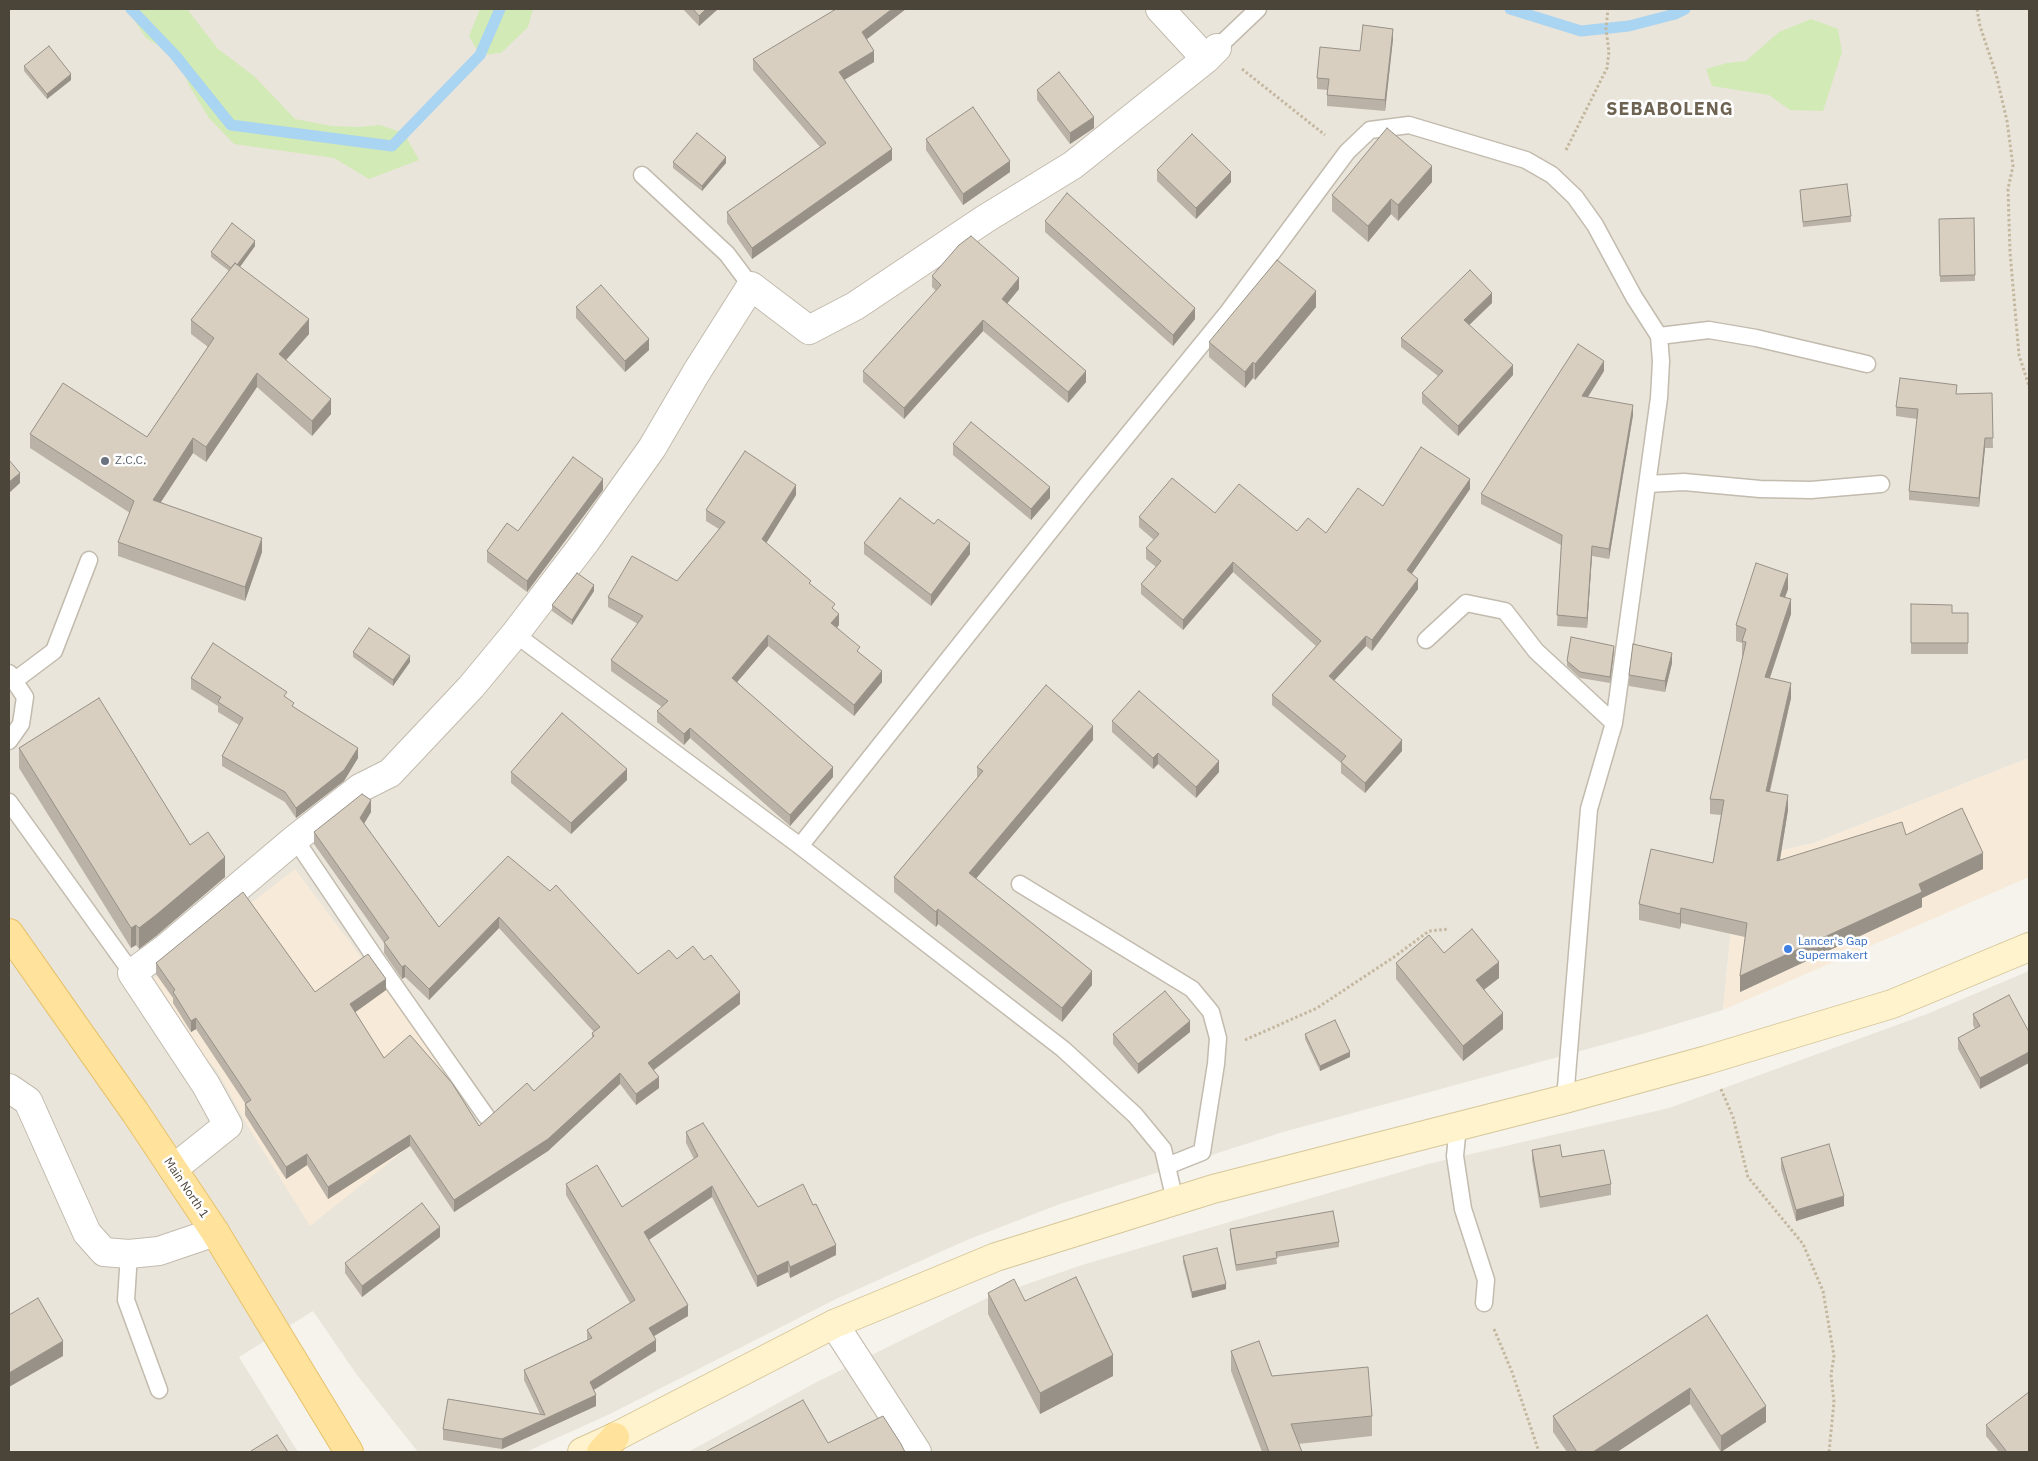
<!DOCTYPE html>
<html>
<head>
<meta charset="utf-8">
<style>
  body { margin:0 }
  #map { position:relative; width:2038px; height:1461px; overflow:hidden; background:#f6f3ec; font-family:"IBM Plex Sans",sans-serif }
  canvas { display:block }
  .frame { position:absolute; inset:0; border:10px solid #4b4439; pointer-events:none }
</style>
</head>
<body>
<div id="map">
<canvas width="2038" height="1461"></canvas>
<div class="frame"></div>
</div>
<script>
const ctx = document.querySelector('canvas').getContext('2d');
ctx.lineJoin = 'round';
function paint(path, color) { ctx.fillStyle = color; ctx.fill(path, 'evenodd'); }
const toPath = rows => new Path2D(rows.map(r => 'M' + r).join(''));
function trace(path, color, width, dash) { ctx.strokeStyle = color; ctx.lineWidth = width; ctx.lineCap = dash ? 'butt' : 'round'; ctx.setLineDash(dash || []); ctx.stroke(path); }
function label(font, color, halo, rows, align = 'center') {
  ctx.font = font + ' "IBM Plex Sans",sans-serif'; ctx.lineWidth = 5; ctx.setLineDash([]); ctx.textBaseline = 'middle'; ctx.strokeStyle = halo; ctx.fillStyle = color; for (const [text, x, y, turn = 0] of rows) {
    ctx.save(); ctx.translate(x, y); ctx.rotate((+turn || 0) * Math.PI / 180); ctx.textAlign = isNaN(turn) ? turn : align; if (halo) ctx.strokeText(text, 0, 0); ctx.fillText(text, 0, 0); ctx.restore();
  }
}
const residential = toPath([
  [9,9,2029,9,2029,758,1814,843,1738,860,1723,1010,1646,1033,1283,1132,1060,1204,967,1240,836,1299,612,1413,526,1452,418,1452,357,1375,313,1311,239,1357,298,1452,9,1452],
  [2029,971,2029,1452,688,1452,815,1383,987,1298,1082,1265,1428,1164,1669,1108,1927,1014]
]);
const commercial = toPath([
  [2029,758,2029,877,1723,1010,1738,860,1814,843],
  [295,869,462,1091,416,1141,310,1226,247,1125,218,1072,202,1054,154,978]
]);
const green = toPath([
  [127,9,187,9,218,49,254,76,295,119,332,126,359,127,380,125,404,133,419,160,369,179,334,158,234,144,209,118,190,87,175,55,146,38],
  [480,9,533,9,528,27,501,53,480,55,469,36],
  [1811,19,1838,29,1842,52,1823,111,1790,110,1769,95,1712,86,1706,69,1727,63,1746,61,1779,32]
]);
const stream = toPath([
  [131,9,175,55,231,125,392,146,480,55,500,9],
  [1510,9,1581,31,1629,26,1675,14,1685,9]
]);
const path = toPath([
  [1977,9,1980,26,1996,74,2007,121,2013,166,2008,189,2010,252,2019,355,2029,386],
  [1242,69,1325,135],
  [1566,150,1607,68,1609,52,1606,29,1608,9],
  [1245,1040,1317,1008,1394,957,1429,931,1449,929],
  [1721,1089,1733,1117,1748,1177,1803,1244,1823,1291,1834,1356,1831,1375,1834,1402,1829,1452],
  [1494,1329,1512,1372,1539,1452]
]);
const service = toPath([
  [1217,48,1258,9],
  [642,175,727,254,751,286],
  [1659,336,1709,330,1756,338,1867,364],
  [1648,484,1684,482,1760,489,1811,490,1881,484],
  [515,634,800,846,1063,1049,1135,1115,1163,1149,1175,1201],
  [1426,640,1466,603,1505,611,1536,651,1614,723],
  [9,673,25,697,21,724,9,741],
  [14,681,54,651,89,560],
  [9,802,132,973],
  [295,839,376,959,486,1116],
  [800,846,1082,491,1228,312,1347,152,1370,130,1409,125,1526,160,1552,175,1575,197,1595,225,1634,297,1659,336,1661,361,1659,398,1614,723,1589,809,1565,1099],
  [1020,884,1192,989,1211,1012,1218,1038,1216,1064,1202,1152,1167,1166],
  [1458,1126,1455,1156,1463,1209,1486,1280,1484,1303],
  [129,1254,126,1300,159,1390]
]);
const minor = toPath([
  [1160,9,1206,59],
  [9,1088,28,1101,87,1233,104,1252,129,1254,159,1251,215,1232],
  [173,1169,228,1125,206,1085,132,973,166,948,295,839,360,788,390,773,471,687,515,634,586,541,652,448,696,373,751,286,809,330,855,306,985,219,1073,165,1206,59,1217,48],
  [834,1324,917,1452]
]);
const secondary = toPath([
  [582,1452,615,1437,834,1324,996,1257,1213,1189,1565,1099,1707,1060,1892,1004,2029,947]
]);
const primary = toPath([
  [9,933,135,1112,215,1232,349,1452],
  [601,1452,615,1437]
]);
const wall = toPath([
  [683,9,718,9,699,26],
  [867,39,874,62,844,80,892,160,752,259,727,223,727,212,820,147,753,70,753,59],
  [1393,39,1385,111,1327,106,1327,90,1317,89,1317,78,1360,51],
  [24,66,71,80,47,99,24,71],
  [1037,90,1094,128,1070,144,1037,100],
  [926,139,1010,172,963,205,926,150],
  [673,162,726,163,702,191,673,168],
  [1157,170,1231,182,1196,219,1157,181],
  [1432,182,1398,221,1391,214,1368,242,1332,211,1332,195],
  [1800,190,1851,216,1851,222,1803,227],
  [1974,218,1975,281,1940,282,1939,219],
  [1045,221,1195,319,1173,346,1045,232],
  [255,246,240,267,309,334,286,360,331,414,312,436,257,387,206,462,193,453,161,502,262,552,245,601,118,556,118,542,130,513,30,448,30,434,147,437,208,347,191,334,191,320,229,271,211,257,211,252],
  [932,276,1019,289,1007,303,1086,382,1068,403,983,331,904,419,863,382,863,371,936,291,932,287],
  [1492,303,1469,325,1513,375,1458,436,1422,403,1422,393,1438,376,1401,347,1401,338],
  [576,307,649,350,625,372,576,318],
  [1316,307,1255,380,1253,378,1245,388,1209,357,1209,342],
  [1604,371,1588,397,1633,415,1609,559,1592,556,1587,628,1557,626,1561,545,1481,504,1481,494],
  [1992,393,1993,448,1985,448,1979,507,1909,500,1909,491,1917,419,1896,416,1896,407,1957,394],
  [953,444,1050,498,1031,520,953,455],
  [1470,489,1411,574,1418,589,1372,651,1366,646,1334,681,1402,751,1365,793,1341,773,1341,763,1272,705,1272,695,1316,646,1233,572,1183,630,1141,594,1141,584,1156,567,1146,559,1146,548,1154,540,1139,527,1139,517,1215,513,1297,531,1326,533,1383,506],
  [603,490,527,592,487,562,487,551,518,531],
  [796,495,766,543,811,585,835,611,839,625,837,627,860,654,882,682,854,716,768,646,737,682,833,777,790,826,690,738,684,745,657,722,657,711,662,707,611,671,611,660,638,624,608,607,608,597,677,581,719,529,706,521,706,510],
  [934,524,970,554,931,606,864,554,864,543],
  [1788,589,1785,597,1791,614,1770,678,1791,698,1770,792,1788,810,1780,860,1906,835,1983,869,1922,898,1922,907,1740,992,1745,937,1681,923,1680,929,1639,920,1639,904,1713,863,1721,815,1710,814,1710,799,1743,656,1742,656,1742,643,1736,641,1736,625],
  [594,591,572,625,552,611,552,605],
  [1911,604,1952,613,1968,613,1968,654,1911,654],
  [1614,651,1610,683,1580,678,1567,666,1567,661],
  [353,652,410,662,393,686,353,657],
  [1672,663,1665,692,1629,686,1629,675],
  [191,678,287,698,294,708,358,758,344,781,296,818,285,802,222,766,222,756,239,725,218,712,218,706,191,689],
  [1112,721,1219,772,1196,798,1158,764,1153,769,1112,732],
  [1093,740,976,878,1092,985,1062,1022,938,924,936,927,894,892,894,877,977,778,977,767],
  [19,748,190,845,225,877,156,936,139,949,136,945,131,948,19,768],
  [511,772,627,780,571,834,511,783],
  [371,812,364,824,439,927,508,856,638,974,677,959,740,1004,654,1070,659,1088,636,1105,620,1084,548,1151,454,1212,410,1146,328,1199,307,1165,286,1179,245,1115,245,1103,196,1029,191,1032,173,1003,173,998,156,974,156,963,315,992,386,990,355,1012,384,1058,479,1126,534,1091,592,1038,592,1033,594,1032,499,928,429,1000,405,977,402,979,384,953,384,943,314,844,314,832],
  [1444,953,1499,978,1484,989,1503,1029,1463,1061,1396,979,1396,963],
  [2009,995,1980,1089,1958,1049,1958,1038,1975,1029,1973,1025,1973,1014],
  [1190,1032,1138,1074,1113,1044,1113,1034],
  [1305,1034,1350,1057,1320,1071,1305,1039],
  [686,1132,758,1207,836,1255,790,1278,788,1272,757,1287,712,1197,649,1240,688,1316,654,1336,656,1351,594,1390,596,1406,502,1449,443,1440,443,1429,540,1414,524,1380,524,1370,587,1340,587,1330,630,1303,566,1195,566,1184,622,1207,694,1159,686,1143],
  [1532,1150,1562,1157,1611,1184,1611,1195,1540,1208,1532,1160],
  [1781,1158,1844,1206,1796,1221,1781,1169],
  [1230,1229,1339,1242,1339,1247,1276,1257,1277,1264,1236,1271,1230,1234],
  [440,1237,362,1297,345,1273,345,1263],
  [1183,1256,1226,1289,1192,1298,1183,1262],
  [988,1293,1025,1301,1113,1376,1040,1414,988,1314],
  [1707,1315,1766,1422,1721,1452,1690,1404,1617,1452,1567,1452,1553,1432,1553,1416],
  [1231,1351,1272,1376,1372,1416,1372,1436,1298,1444,1302,1452,1262,1452,1231,1371],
  [1986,1425,2029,1452,1999,1452,1986,1436]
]);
const shadedWall = toPath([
  [706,9,718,9,699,26,699,16],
  [892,9,906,9,862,43,862,32],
  [1393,29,1393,39,1385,111,1385,100],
  [874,51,874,62,839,83,839,72],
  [71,74,71,80,47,99,47,94],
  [1094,117,1094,128,1070,144,1070,133],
  [892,149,892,160,752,259,752,248],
  [726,157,726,163,702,191,702,186],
  [1010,161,1010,172,963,205,963,194],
  [1432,166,1432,182,1398,221,1398,205],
  [1231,172,1231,182,1196,219,1196,208],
  [1391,199,1391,214,1368,242,1368,226],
  [255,241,255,246,234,275,234,269],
  [1019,278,1019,289,1002,310,1002,299],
  [1316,291,1316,307,1255,380,1255,364],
  [1492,293,1492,303,1464,330,1464,320],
  [1195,308,1195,319,1173,346,1173,335],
  [309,319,309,334,279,368,279,354],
  [983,320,983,331,904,419,904,408],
  [649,339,649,350,625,372,625,361],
  [1604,361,1604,371,1582,406,1582,396],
  [1253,362,1253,378,1245,388,1245,372],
  [1513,365,1513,375,1458,436,1458,426],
  [1086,371,1086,382,1068,403,1068,392],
  [257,373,257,387,206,462,206,447],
  [331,399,331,414,312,436,312,421],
  [1633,405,1633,415,1609,559,1609,549],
  [193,438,193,453,153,514,153,500],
  [1985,438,1985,448,1979,507,1979,498],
  [20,473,20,483,9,493,9,482],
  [603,479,603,490,527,592,527,581],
  [1470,479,1470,489,1407,581,1407,570],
  [796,485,796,495,762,550,762,539],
  [1050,487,1050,498,1031,520,1031,509],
  [262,538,262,552,245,601,245,587],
  [970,543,970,554,931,606,931,595],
  [1592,546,1592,556,1587,628,1587,618],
  [1233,562,1233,572,1183,630,1183,620],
  [1788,574,1788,589,1780,611,1780,596],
  [1418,579,1418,589,1372,651,1372,640],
  [594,585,594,591,572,625,572,620],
  [1791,599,1791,614,1765,692,1765,677],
  [839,614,839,625,831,634,831,623],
  [768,635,768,646,732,688,732,678],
  [1366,636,1366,646,1329,686,1329,676],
  [1614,646,1614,651,1610,683,1610,677],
  [1672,653,1672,663,1665,692,1665,681],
  [410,656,410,662,393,686,393,680],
  [882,671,882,682,854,716,854,705],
  [1791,683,1791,698,1766,806,1766,791],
  [1093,726,1093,740,969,887,969,873],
  [690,728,690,738,684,745,684,734],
  [1402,740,1402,751,1365,793,1365,783],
  [358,748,358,758,344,781,296,818,296,808],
  [1158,753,1158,764,1153,769,1153,758],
  [1219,761,1219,772,1196,798,1196,787],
  [833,767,833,777,790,826,790,815],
  [627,769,627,780,571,834,571,823],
  [1788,795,1788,810,1777,877,1777,861],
  [371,800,371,812,360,830,360,818],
  [1983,853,1983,869,1922,898,1922,907,1740,992,1740,976,1919,884],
  [225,857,225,877,156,936,139,949,139,928],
  [1681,908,1681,923,1680,929,1680,914],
  [938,909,938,924,936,927,936,912],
  [499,917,499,928,429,1000,429,989],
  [136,925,136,945,131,948,131,928],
  [1499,962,1499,978,1476,996,1476,980],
  [405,965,405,977,402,979,402,967],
  [1092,971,1092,985,1062,1022,1062,1008],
  [386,979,386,990,350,1016,350,1004],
  [740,992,740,1004,648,1074,648,1063],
  [1503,1013,1503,1029,1463,1061,1463,1046],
  [196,1018,196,1029,191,1032,191,1021],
  [1190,1021,1190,1032,1138,1074,1138,1064],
  [1350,1052,1350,1057,1320,1071,1320,1066],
  [2029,1052,2029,1063,1980,1089,1980,1078],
  [620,1073,620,1084,548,1151,454,1212,454,1200],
  [659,1077,659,1088,636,1105,636,1094],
  [410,1135,410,1146,328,1199,328,1187],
  [307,1154,307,1165,286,1179,286,1167],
  [712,1186,712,1197,644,1243,644,1232],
  [1844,1196,1844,1206,1796,1221,1796,1210],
  [440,1227,440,1237,362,1297,362,1286],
  [836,1245,836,1255,790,1278,790,1267],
  [788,1261,788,1272,757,1287,757,1276],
  [1226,1284,1226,1289,1192,1298,1192,1292],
  [688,1305,688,1316,649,1339,649,1328],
  [656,1340,656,1351,590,1392,590,1382],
  [63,1341,63,1356,9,1387,9,1373],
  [1113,1355,1113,1376,1040,1414,1040,1393],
  [1690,1388,1690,1404,1617,1452,1593,1452],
  [596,1395,596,1406,502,1449,502,1439],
  [1766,1406,1766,1422,1721,1452,1721,1436]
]);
const building = toPath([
  [693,9,706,9,699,16,693,9],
  [836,9,892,9,862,32,874,51,839,72,892,149,752,248,727,212,826,143,753,59,836,9],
  [1363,25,1393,29,1385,100,1327,95,1329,79,1317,78,1320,47,1360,51,1363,25],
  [49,46,71,74,47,94,24,66,49,46],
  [1059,72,1094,117,1070,133,1037,90,1059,72],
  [973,107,1010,161,963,194,926,139,973,107],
  [1387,128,1432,166,1398,205,1391,199,1368,226,1332,195,1387,128],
  [697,133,726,157,702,186,673,162,697,133],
  [1192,134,1231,172,1196,208,1157,170,1192,134],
  [1847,184,1851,216,1803,222,1800,190,1847,184],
  [1067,193,1195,308,1173,335,1045,221,1067,193],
  [1974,218,1975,275,1940,276,1939,219,1974,218],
  [232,223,255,241,237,265,235,263,231,268,211,252,232,223],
  [971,236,1019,278,1002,299,1086,371,1068,392,983,320,904,408,863,371,941,285,932,276,959,245,971,236],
  [1277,260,1316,291,1255,364,1253,362,1245,372,1209,342,1277,260],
  [235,263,309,319,279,354,331,399,312,421,257,373,206,447,193,438,153,500,262,538,245,587,118,542,134,501,30,434,63,383,147,437,214,338,191,320,235,263],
  [1470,270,1492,293,1464,320,1513,365,1458,426,1422,393,1443,371,1401,338,1470,270],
  [601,285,649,339,625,361,576,307,601,285],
  [1578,344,1604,361,1582,396,1633,405,1609,549,1592,546,1587,618,1557,615,1562,535,1481,494,1578,344],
  [1900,378,1957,385,1956,394,1992,393,1993,438,1985,438,1979,498,1909,491,1918,409,1896,407,1900,378],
  [971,422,1050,487,1031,509,953,444,971,422],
  [1421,447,1470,479,1407,570,1418,579,1372,640,1366,636,1329,676,1402,740,1365,783,1341,762,1346,756,1272,695,1321,641,1233,562,1183,620,1141,584,1161,561,1146,548,1159,534,1139,517,1172,478,1215,513,1239,484,1297,531,1308,518,1326,533,1358,488,1383,506,1421,447],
  [745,451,796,485,762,539,811,581,809,583,835,604,832,608,839,614,831,623,860,647,857,651,882,671,854,705,768,635,732,678,833,767,790,815,690,728,684,734,657,711,668,701,611,660,643,616,608,597,632,556,677,581,725,522,706,510,745,451],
  [573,457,603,479,527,581,487,551,507,523,518,531,573,457],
  [9,460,20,473,9,482,9,460],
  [900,498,934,524,938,519,970,543,931,595,864,543,900,498],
  [1756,563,1788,574,1780,596,1791,599,1765,677,1791,683,1766,791,1788,795,1777,861,1902,822,1906,835,1962,808,1983,853,1919,884,1922,892,1740,976,1747,923,1681,908,1680,914,1639,904,1651,849,1713,863,1724,800,1710,799,1746,642,1742,641,1746,629,1736,625,1756,563],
  [577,573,594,585,572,620,552,605,577,573],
  [1911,604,1952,605,1952,613,1968,613,1968,643,1911,643,1911,604],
  [369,628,410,656,393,680,353,652,369,628],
  [1571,637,1614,646,1610,677,1580,672,1567,661,1571,637],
  [213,643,287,692,284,696,294,703,292,706,358,748,344,770,296,808,285,792,222,756,243,718,218,702,221,697,191,678,213,643],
  [1633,644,1672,653,1665,681,1629,675,1633,644],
  [1046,685,1093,726,969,873,1092,971,1062,1008,938,909,936,912,894,877,983,771,977,767,1046,685],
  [1139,691,1219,761,1196,787,1158,753,1153,758,1112,721,1139,691],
  [99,698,190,845,208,832,225,857,156,915,139,928,136,925,131,928,19,748,99,698],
  [562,713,627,769,571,823,511,772,562,713],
  [362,794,371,800,360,818,439,927,508,856,550,891,556,885,638,974,669,950,677,959,693,946,704,960,711,955,740,992,648,1063,659,1077,636,1094,620,1073,548,1139,454,1200,410,1135,328,1187,307,1154,286,1167,245,1104,251,1100,196,1018,191,1021,173,992,175,990,156,963,243,892,315,992,368,954,386,979,350,1004,384,1058,410,1035,452,1083,479,1126,527,1083,534,1091,594,1036,592,1033,600,1027,499,917,429,989,405,965,402,967,384,942,389,938,314,832,362,794],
  [1472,929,1499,962,1476,980,1503,1013,1463,1046,1396,963,1429,935,1444,953,1472,929],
  [1165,991,1190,1021,1138,1064,1113,1034,1165,991],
  [2009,995,2029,1032,2029,1052,1980,1078,1958,1038,1980,1026,1973,1014,2009,995],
  [1335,1020,1350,1052,1320,1066,1305,1034,1335,1020],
  [703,1123,758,1207,803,1184,813,1205,816,1204,836,1245,790,1267,788,1261,757,1276,712,1186,644,1232,688,1305,649,1328,656,1340,590,1382,596,1395,502,1439,443,1429,448,1399,545,1415,524,1370,592,1338,587,1330,635,1300,566,1184,597,1165,622,1207,698,1156,686,1132,703,1123],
  [1829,1144,1844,1196,1796,1210,1781,1158,1829,1144],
  [1560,1145,1562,1157,1604,1150,1611,1184,1540,1197,1532,1150,1560,1145],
  [422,1203,440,1227,362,1286,345,1263,422,1203],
  [1333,1211,1339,1242,1276,1252,1277,1258,1236,1265,1230,1229,1333,1211],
  [1217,1248,1226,1284,1192,1292,1183,1256,1217,1248],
  [1076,1277,1113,1355,1040,1393,988,1293,1014,1279,1025,1301,1076,1277],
  [38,1298,63,1341,9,1373,9,1315,38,1298],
  [1707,1315,1766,1406,1721,1436,1690,1388,1593,1452,1577,1452,1553,1416,1707,1315],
  [1259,1341,1272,1376,1368,1367,1372,1416,1291,1424,1302,1452,1269,1452,1231,1351,1259,1341],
  [2029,1392,2029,1452,2007,1452,1986,1425,2029,1392],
  [803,1400,828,1443,883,1416,901,1444,905,1452,705,1452,803,1400],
  [277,1435,288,1452,251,1452,251,1451,277,1435]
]);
const markers = [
  [105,461,5,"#6b7280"],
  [1788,949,5,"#3f7fe0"]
];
const worshipNames = [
  ["Z.C.C.",115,461]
];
const shopNames = [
  ["Lancer's Gap",1798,942],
  ["Supermakert",1798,956]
];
const streetNames = [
  ["Main North 1",186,1188,56]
];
const districtNames = [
  ["SEBABOLENG",1670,110]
];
paint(residential, '#eae5da');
paint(commercial, '#f7ead8');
paint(green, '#d2eab5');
trace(stream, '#a9d4f2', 11);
trace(service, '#c2bbae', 19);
trace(minor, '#c2bbae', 30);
trace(secondary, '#d6c79b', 30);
trace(primary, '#e6c16a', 30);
trace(path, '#c4b79f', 3, [2.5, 2.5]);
trace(service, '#fff', 16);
trace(minor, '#fff', 28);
trace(secondary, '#fff3cd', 28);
trace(primary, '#ffe39c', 28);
paint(wall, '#bab2a6');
paint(shadedWall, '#979187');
paint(building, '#d8cfc1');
trace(building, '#979187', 1);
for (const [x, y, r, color] of markers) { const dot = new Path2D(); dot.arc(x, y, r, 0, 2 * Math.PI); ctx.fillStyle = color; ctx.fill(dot); trace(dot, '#fff', 2); }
label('12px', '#5b616d', '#fff', worshipNames, 'left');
label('12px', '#366cbe', '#fff', shopNames, 'left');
label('12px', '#4b4439', '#fff', streetNames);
ctx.letterSpacing = '1px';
label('bold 18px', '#6e6250', '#fff', districtNames);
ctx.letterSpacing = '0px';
</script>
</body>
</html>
